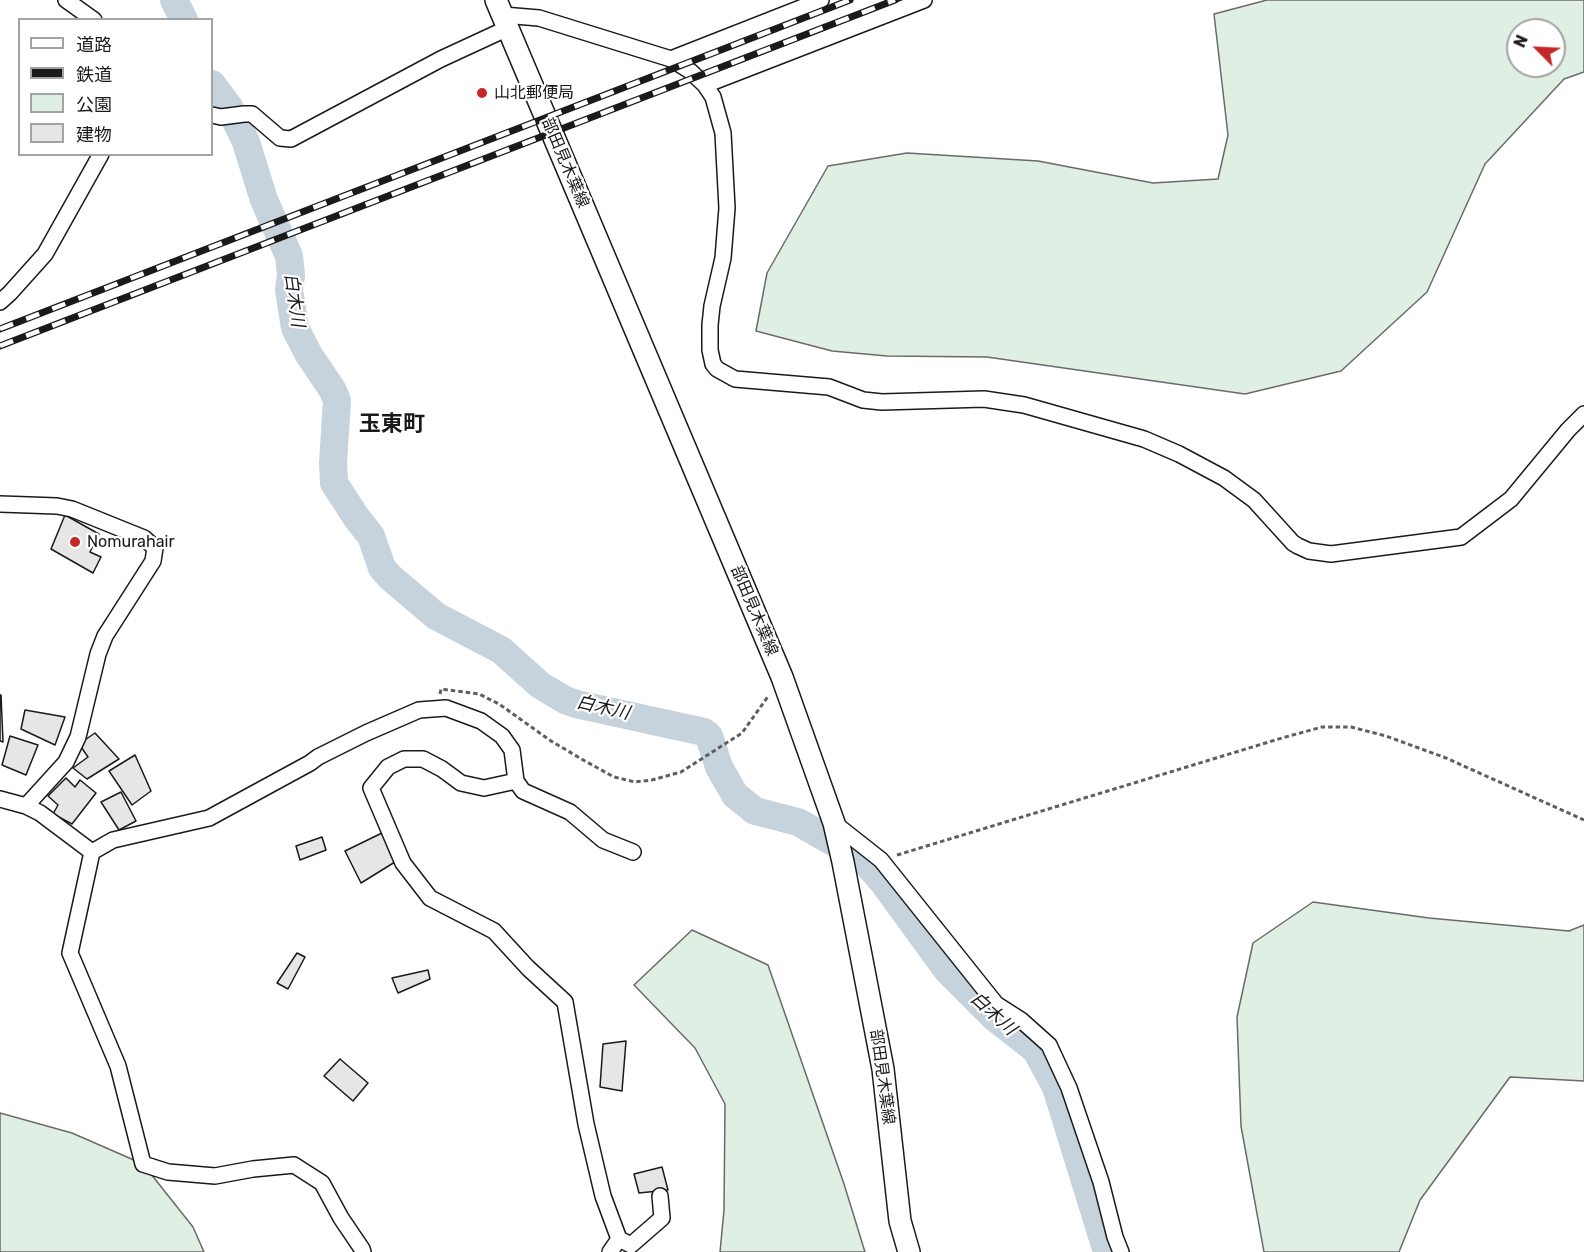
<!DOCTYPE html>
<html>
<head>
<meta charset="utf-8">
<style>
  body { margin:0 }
  #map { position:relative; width:1584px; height:1252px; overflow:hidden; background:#fff; font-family:Rubik,"Noto Sans JP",sans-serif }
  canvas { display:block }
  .legend { position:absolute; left:18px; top:18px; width:195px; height:138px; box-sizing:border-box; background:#fff; border:2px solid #a3a3a3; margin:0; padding:8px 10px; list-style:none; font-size:18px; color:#1a1a1a }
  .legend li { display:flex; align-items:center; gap:12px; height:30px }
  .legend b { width:30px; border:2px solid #a3a3a3 }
  .north { position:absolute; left:1506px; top:18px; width:60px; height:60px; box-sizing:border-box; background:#fff; border:2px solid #a3a3a3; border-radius:50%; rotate:294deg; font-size:16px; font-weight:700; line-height:24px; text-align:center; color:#1a1a1a }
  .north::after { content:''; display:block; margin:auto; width:21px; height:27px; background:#c62828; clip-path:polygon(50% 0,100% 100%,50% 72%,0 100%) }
</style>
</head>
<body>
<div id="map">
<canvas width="1584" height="1252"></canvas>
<ul class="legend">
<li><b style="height:8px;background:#fff"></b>道路</li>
<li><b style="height:8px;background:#1a1a1a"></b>鉄道</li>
<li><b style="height:16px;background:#e0efe3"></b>公園</li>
<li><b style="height:16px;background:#e6e6e6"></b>建物</li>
</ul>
<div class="north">N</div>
</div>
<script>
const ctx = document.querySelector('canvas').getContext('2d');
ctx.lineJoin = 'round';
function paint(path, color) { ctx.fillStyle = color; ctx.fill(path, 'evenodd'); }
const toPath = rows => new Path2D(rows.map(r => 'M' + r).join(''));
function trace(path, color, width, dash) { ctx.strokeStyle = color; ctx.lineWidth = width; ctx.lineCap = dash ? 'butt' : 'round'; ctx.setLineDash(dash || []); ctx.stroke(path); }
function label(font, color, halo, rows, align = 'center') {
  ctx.font = font + ' Rubik,"Noto Sans JP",sans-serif'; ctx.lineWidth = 4.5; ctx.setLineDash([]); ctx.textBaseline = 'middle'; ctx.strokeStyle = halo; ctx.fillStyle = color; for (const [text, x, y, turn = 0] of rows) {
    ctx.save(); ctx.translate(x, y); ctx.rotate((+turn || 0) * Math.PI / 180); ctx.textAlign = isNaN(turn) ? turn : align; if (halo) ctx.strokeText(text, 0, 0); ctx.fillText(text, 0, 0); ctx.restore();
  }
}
const green = toPath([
  [1267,0,1584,0,1584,72,1564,79,1485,164,1427,292,1341,371,1245,394,987,357,887,356,832,351,756,331,767,273,828,166,907,153,1038,161,1153,183,1218,179,1228,135,1214,14,1267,0],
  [1518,30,1554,30,1554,66,1518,66,1518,30],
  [1313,902,1429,918,1569,931,1584,925,1584,1081,1510,1077,1420,1200,1399,1252,1264,1252,1241,1126,1237,1017,1253,943,1313,902],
  [692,930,768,965,844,1184,865,1252,720,1252,724,1210,725,1104,695,1048,634,985,692,930],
  [0,1113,72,1133,143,1164,193,1227,204,1252,0,1252,0,1113]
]);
const river = toPath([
  [174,0,184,20],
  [212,84,229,107,246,142,264,200,289,256,291,275,289,290,295,328,309,355,332,389,337,400,333,463,334,483,356,517,371,536,382,568,390,577,436,616,501,650,540,685,565,700,576,704,704,732,709,736,719,767,735,795,755,811,798,822,863,859,883,882,947,970,995,1018,1036,1050,1056,1087,1107,1252]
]);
const building = toPath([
  [65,515,99,534,90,552,101,557,93,573,51,549,65,515],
  [0,695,1,695,3,742,0,741,0,695],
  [25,710,65,717,55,745,21,729,25,710],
  [95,733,119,759,87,779,73,768,88,757,79,744,95,733],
  [10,736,38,745,26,775,2,765,10,736],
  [135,755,151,791,132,805,109,771,135,755],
  [66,778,75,787,80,780,96,793,72,824,53,814,58,805,48,796,66,778],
  [121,792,136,821,119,830,101,802,121,792],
  [384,832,395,862,361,883,345,851,384,832],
  [322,837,326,850,300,860,296,846,322,837],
  [297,953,305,957,288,989,277,983,297,953],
  [428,970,430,979,398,993,392,978,428,970],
  [626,1041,622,1091,600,1087,603,1044,626,1041],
  [340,1059,368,1083,353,1101,324,1076,340,1059],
  [662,1167,668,1190,639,1193,634,1174,662,1167]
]);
const path = toPath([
  [440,694,441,689,479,694,499,704,551,741,585,761,614,777,635,782,652,780,681,772,742,733,769,695],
  [897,855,1282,738,1322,727,1351,727,1386,736,1446,758,1584,820]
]);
const minor = toPath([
  [66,0,94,20],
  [503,15,539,18,671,59,690,71,705,85,713,97,723,133,727,208,723,258,712,306,710,325,710,350,713,364,717,369,735,379,829,387,863,400,882,402,984,399,1024,405,1144,439,1179,454,1224,478,1254,500,1293,543,1298,546,1309,551,1331,554,1461,537,1511,499,1568,430,1584,414],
  [671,59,821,0],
  [705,85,924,0],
  [212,115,221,117,244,114,252,114,280,138,291,139,441,59,508,28],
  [0,302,10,293,45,254,101,154],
  [0,504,57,506,72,509,144,538,155,548,153,561,105,636,98,654,78,737,66,762,26,806],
  [516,781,523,791,570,812,603,840,633,852],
  [0,799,26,806,40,813,92,852],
  [834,823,881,860,996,1004,1021,1020,1049,1045,1069,1088,1101,1182,1115,1237,1121,1252],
  [619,1239,631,1245,662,1218,660,1196],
  [363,1252,362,1249,341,1218,322,1183,294,1165,253,1169,215,1176,168,1172,143,1164,118,1066,70,953,92,852,113,840,209,818,310,763,318,757,366,733,419,710,446,708,481,721,502,736,512,750,516,781,484,788,461,783,442,769,423,759,404,759,388,767,371,788,403,863,430,898,494,931,528,968,565,1002,586,1124,603,1196,619,1239,610,1252]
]);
const secondary = toPath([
  [496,0,782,677,834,823,843,862,883,1069,900,1221,909,1252]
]);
const rail = toPath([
  [0,329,850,0],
  [0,346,895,0]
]);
const markers = [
  [482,93,6,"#c62828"],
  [75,542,6,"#c62828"]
];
const poiNames = [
  ["山北郵便局",494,93],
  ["Nomurahair",87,542]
];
const streetNames = [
  ["部田見木葉線",565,163,67],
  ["部田見木葉線",754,611,67],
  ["部田見木葉線",882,1077,82]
];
const waterNames = [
  ["白木川",294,300,82],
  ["白木川",603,708,13],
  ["白木川",993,1014,42]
];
const districtNames = [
  ["玉東町",392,425]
];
paint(green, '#e0efe3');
trace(green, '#6a6a6a', 1.5);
trace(river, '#c6d2dc', 28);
paint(building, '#e6e6e6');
trace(building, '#1a1a1a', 1.5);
trace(minor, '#1a1a1a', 18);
trace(secondary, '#1a1a1a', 24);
trace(path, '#5f5f5f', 3, [4.5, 3]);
trace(minor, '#fff', 15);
trace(secondary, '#fff', 21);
trace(rail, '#1a1a1a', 7);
trace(rail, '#fff', 4.5, [14]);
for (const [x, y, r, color] of markers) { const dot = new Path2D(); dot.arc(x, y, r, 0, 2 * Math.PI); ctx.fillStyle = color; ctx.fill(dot); trace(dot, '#fff', 2); }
label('16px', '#1a1a1a', '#fff', poiNames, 'left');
label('16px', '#1a1a1a', '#fff', streetNames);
label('italic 18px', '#1a1a1a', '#fff', waterNames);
label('bold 22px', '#1a1a1a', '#fff', districtNames);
</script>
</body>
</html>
